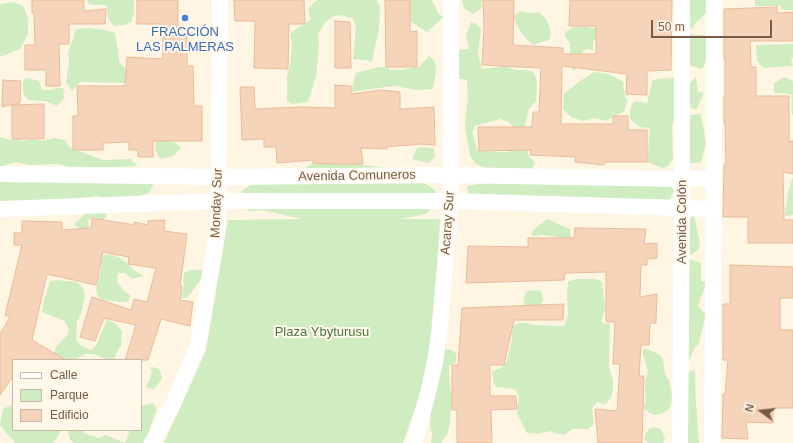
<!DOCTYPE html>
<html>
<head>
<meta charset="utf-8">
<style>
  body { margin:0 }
  #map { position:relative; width:793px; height:443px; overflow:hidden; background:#fef5e3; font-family:Arial,sans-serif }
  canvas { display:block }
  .legend { position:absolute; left:12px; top:359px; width:130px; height:72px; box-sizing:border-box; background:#fff8eb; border:1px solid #c9b9a9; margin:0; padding:5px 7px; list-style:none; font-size:12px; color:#785b47 }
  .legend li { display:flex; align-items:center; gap:8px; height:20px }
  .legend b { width:20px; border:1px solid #c9b9a9 }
  .north { position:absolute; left:741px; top:391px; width:40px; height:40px; -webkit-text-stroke:3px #fff8eb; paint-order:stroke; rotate:285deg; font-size:11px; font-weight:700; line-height:16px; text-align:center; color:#785b47 }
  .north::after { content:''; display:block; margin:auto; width:14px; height:18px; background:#785b47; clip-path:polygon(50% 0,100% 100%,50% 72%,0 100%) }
  .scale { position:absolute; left:651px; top:20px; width:121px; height:18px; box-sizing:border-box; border:2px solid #785b47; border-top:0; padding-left:5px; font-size:12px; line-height:14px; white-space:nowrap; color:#785b47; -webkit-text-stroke:3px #fff8eb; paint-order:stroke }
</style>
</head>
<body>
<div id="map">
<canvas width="793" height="443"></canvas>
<ul class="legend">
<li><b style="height:5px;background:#fff"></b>Calle</li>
<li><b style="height:11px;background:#d0ecc1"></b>Parque</li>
<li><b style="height:11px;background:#f5d4b9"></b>Edificio</li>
</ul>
<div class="north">N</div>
<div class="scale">50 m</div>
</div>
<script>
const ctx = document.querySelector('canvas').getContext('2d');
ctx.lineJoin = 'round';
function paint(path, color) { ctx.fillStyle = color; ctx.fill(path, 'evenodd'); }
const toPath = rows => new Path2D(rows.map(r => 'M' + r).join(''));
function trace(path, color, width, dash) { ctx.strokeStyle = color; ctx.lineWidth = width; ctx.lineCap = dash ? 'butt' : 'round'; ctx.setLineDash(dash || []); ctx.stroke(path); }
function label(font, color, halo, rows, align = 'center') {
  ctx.font = font + ' Arial,sans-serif'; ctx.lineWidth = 4; ctx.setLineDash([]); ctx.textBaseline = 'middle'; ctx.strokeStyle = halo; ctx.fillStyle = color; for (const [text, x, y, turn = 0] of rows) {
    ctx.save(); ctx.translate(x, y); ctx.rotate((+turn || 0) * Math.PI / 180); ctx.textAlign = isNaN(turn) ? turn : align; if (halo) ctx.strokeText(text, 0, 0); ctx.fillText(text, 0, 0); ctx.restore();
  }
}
const green = toPath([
  [87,0,134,0,134,13,131,22,125,25,114,26,109,20,107,13,106,5,94,5,88,4],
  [318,0,377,0,380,7,379,28,372,61,353,59,356,27,353,18,339,15,334,16,326,21,318,34,319,47,316,76,308,102,293,104,287,101,287,76,290,65,292,44,290,34,297,28,305,24,311,19,308,10,314,2],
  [410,0,432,0,438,13,443,17,427,32,410,21],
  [462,0,482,0,481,9,472,14,464,8],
  [678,0,708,0,708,12,696,22,692,29,678,12],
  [755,0,793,0,793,10,781,10,781,6,755,6],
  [13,2,23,6,28,18,28,34,20,49,0,57,0,7,1,4],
  [520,11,530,13,539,12,546,19,549,25,551,35,549,40,542,42,533,45,526,38,520,31,513,17],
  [471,22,478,25,481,30,478,54,482,69,507,66,515,70,526,70,533,72,537,80,536,101,529,109,522,137,509,122,500,119,475,126,472,133,477,149,479,151,496,152,509,152,514,148,527,148,528,155,535,162,532,169,485,168,476,164,470,156,465,126,468,94,467,80,446,76,455,50,469,49,466,35],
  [577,26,593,28,600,27,601,39,595,38,593,43,593,50,587,49,582,52,579,66,573,71,570,61,570,44,565,36,565,32],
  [89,28,105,30,115,33,118,51,119,62,126,69,135,69,135,83,80,82,72,91,66,82,69,63,68,53,76,29],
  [678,33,708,36,709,55,702,69,688,65],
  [793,44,793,58,791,58,793,66,763,68,757,61,756,45],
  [429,56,435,61,436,70,433,89,417,90,396,86,386,87,351,92,356,73,379,67,386,67,391,70,400,70,419,67],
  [594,72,609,74,623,82,625,97,628,101,625,108,625,111,606,121,595,118,583,121,571,117,563,109,564,94,580,81],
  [696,77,698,92,704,93,696,110,686,105,686,95,691,82],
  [785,77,793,81,793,115,792,115,791,94,774,93,774,83],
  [28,78,39,81,42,90,50,90,56,88,63,88,64,98,57,106,46,101,39,101,28,100,23,93,23,79],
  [672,78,677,80,676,114,672,126,673,159,668,166,663,168,647,162,650,128,640,127,630,119,630,111,631,107,634,102,641,101,647,104,650,91,652,81,658,79],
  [701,114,706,143,701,162,688,164,682,116],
  [157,135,179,145,181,148,173,156,160,159,155,150],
  [0,137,1,137,9,140,15,139,22,141,32,139,42,141,55,138,65,140,69,147,76,150,103,160,130,159,138,166,77,169,59,164,29,165,17,162,9,164,0,167],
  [423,147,434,149,435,156,429,163,419,161,412,159,417,148],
  [313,163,335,164,357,164,402,170,434,189,439,198,426,214,399,219,440,219,431,362,403,443,164,443,206,351,228,220,302,219,262,210,248,211,241,191,255,183,293,176],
  [0,168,154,183,149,193,117,201,108,200,97,196,62,200,0,210],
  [793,177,793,215,785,216,788,192],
  [496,183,670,186,674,191,661,215,470,202,467,186,479,184],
  [101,210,106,214,106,217,103,220,92,217,88,221,89,226,88,230,81,230,75,225,75,223,88,212],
  [694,215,700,244,698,250,691,255,686,250,685,223],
  [547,219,570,229,571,247,559,260,558,237,540,235,538,236,531,236,533,230],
  [110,254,122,259,135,271,143,276,132,279,125,273,118,273,117,282,124,291,130,295,128,302,122,302,103,300,98,297,96,290,97,281,101,269,101,261,104,255],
  [689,259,701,263,701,281,705,282,706,284,698,306,706,315,698,345,695,347,689,361,685,358],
  [190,270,204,270,200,281,187,298,181,298,184,285,183,279,184,273],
  [576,279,596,279,602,282,604,299,606,307,601,321,603,323,610,324,609,367,613,380,613,390,611,398,605,404,597,402,592,409,594,424,588,429,573,429,563,435,554,433,553,431,546,432,537,434,527,433,517,413,519,397,515,389,496,387,494,384,492,371,501,368,507,361,512,339,511,330,514,325,520,323,527,323,533,325,564,326,568,314,567,298,568,282],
  [56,280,77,282,83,288,85,295,82,311,77,322,76,339,80,345,91,350,97,344,107,319,115,323,122,331,121,345,116,354,114,360,106,360,100,356,92,354,85,354,74,360,54,360,54,354,56,347,67,335,69,329,64,321,42,312,43,303,50,281],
  [537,290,541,291,543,300,540,305,524,305,524,298,525,294,528,291],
  [442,347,455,352,456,355,456,362,449,366,450,387,452,398,451,408,450,422,448,433,441,443,431,443,432,434,430,426,431,397],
  [643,349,647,349,652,351,660,355,663,359,665,375,669,380,672,396,671,405,667,411,661,414,654,415,648,412,645,410,643,406,646,401,645,383,648,371,642,351],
  [152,367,159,369,161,373,162,379,154,389,147,388,147,383,148,383,150,379,152,370,150,368],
  [695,370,696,404,699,443,686,443,685,373],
  [154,403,157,410,153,418,149,432,143,443,125,443,130,430,141,430,141,406],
  [13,404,13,430,61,430,58,436,53,443,15,443,0,425,3,409],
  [654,427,661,429,665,439,663,443,648,443,644,439,645,435,649,429],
  [68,430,82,430,84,433,99,438,105,435,125,443,74,443,70,440]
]);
const building = toPath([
  [32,0,84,0,84,11,106,9,105,24,69,24,69,44,59,44,60,86,46,86,46,70,25,70,25,45,35,45,34,13,32,13,32,0],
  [137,0,178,0,178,35,187,35,187,66,193,66,194,106,202,106,202,141,153,141,153,157,138,157,138,150,129,150,129,142,103,143,103,150,73,150,73,116,78,116,77,86,125,86,127,57,163,59,163,24,137,24,137,0],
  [234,0,304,0,305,24,289,24,288,69,254,68,255,21,235,21,234,0],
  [385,0,410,0,410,32,417,31,417,67,386,67,385,0],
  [483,0,514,0,513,45,563,48,563,54,596,54,596,26,569,26,570,0,672,0,671,70,647,71,647,95,626,94,627,74,562,66,561,124,613,124,613,116,628,116,628,130,647,130,647,162,604,162,604,165,575,162,575,157,530,155,531,150,479,151,478,127,532,127,533,112,539,112,541,68,482,65,484,28,483,0],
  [777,7,777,13,793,12,793,41,750,41,751,67,756,67,756,96,789,96,789,142,793,141,793,174,783,172,784,220,793,220,793,243,748,243,748,217,723,217,724,164,726,164,725,124,724,124,724,97,725,97,725,59,724,59,724,9,777,7],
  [335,21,350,22,351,68,335,68,335,21],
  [3,80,21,81,20,103,2,107,3,80],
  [335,85,351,86,351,94,381,90,400,92,400,109,434,107,435,145,421,144,386,147,387,149,361,148,363,164,335,164,313,163,313,160,277,163,276,147,264,147,264,139,242,140,240,87,254,87,255,109,301,107,335,108,335,85],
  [44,104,44,139,12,139,12,105,44,104],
  [92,218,134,225,134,222,148,225,148,221,165,220,164,231,187,234,180,286,182,286,180,300,193,302,190,326,161,319,148,360,125,360,136,325,104,318,95,341,80,337,92,297,131,310,134,299,147,302,156,268,128,264,129,257,103,252,96,285,47,274,32,340,66,360,13,360,13,376,0,395,0,334,10,317,5,315,22,245,14,245,14,233,22,233,22,221,62,222,62,230,91,228,92,218],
  [575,228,646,229,644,244,657,243,657,258,647,259,647,265,641,265,640,297,657,294,656,323,650,323,649,345,641,345,639,376,644,376,642,443,598,443,595,409,617,411,620,364,613,364,615,322,606,322,606,272,565,273,564,280,466,283,468,246,528,247,528,238,574,238,575,228],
  [730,265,793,267,793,298,780,298,780,330,793,330,793,408,773,408,773,423,746,422,748,439,722,438,723,394,725,394,728,360,723,360,723,304,730,304,730,265],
  [564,304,563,320,514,320,504,365,490,365,490,396,516,396,517,409,491,410,492,443,457,443,457,410,452,410,452,365,458,365,462,308,564,304]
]);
const minor = toPath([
  [0,174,219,177,450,175,683,179,714,178],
  [0,209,219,201,451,201,714,209],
  [152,443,173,404,198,345,218,228,220,0],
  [414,443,427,397,435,362,439,334,451,201,451,0],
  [680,443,682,209,682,0],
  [712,443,714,192,714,0]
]);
const markers = [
  [185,18,4,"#3f7fe0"]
];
const shopNames = [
  ["FRACCIÓN",185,32],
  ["LAS PALMERAS",185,47]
];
const streetNames = [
  ["Avenida Comuneros",357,176,-1],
  ["Monday Sur",217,203,-88],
  ["Avenida Colón",682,222,-90],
  ["Acaray Sur",448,223,-86]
];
const parkNames = [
  ["Plaza Ybyturusu",322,332]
];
paint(green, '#d0ecc1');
paint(building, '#f5d4b9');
trace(building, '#e9bb98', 1);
trace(minor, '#fff', 16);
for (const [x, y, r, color] of markers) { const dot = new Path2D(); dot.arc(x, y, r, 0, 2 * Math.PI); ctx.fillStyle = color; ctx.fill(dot); trace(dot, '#fff8eb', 1.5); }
label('13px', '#366cbe', '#fff8eb', shopNames);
label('13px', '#785b47', '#fff8eb', streetNames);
label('13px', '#4b793c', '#fff8eb', parkNames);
</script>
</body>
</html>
